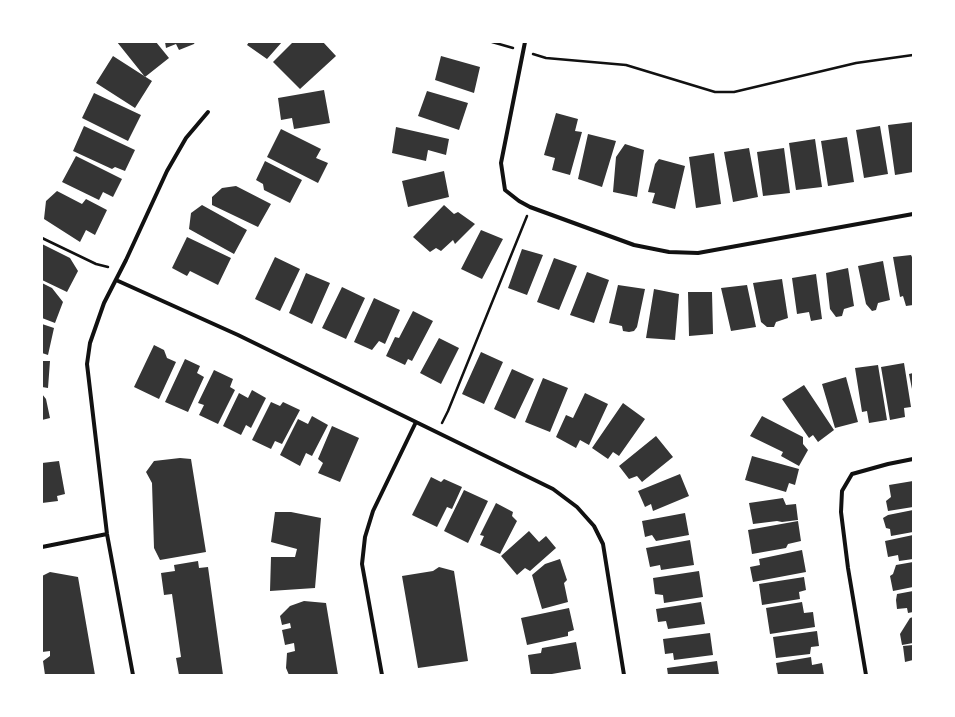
<!DOCTYPE html>
<html>
<head>
<meta charset="utf-8">
<style>
  body { margin:0 }
  #map { position:relative; width:955px; height:717px; overflow:hidden; background:#fff; font-family:"Fira Sans Condensed",sans-serif }
  canvas { display:block }
  .frame { position:absolute; inset:0; border:43px solid #fff; pointer-events:none }
</style>
</head>
<body>
<div id="map">
<canvas width="955" height="717"></canvas>
<div class="frame"></div>
</div>
<script>
const ctx = document.querySelector('canvas').getContext('2d');
ctx.lineJoin = 'round';
function paint(path, color) { ctx.fillStyle = color; ctx.fill(path, 'evenodd'); }
const toPath = rows => new Path2D(rows.map(r => 'M' + r).join(''));
function trace(path, color, width, dash) { ctx.strokeStyle = color; ctx.lineWidth = width; ctx.lineCap = dash ? 'butt' : 'round'; ctx.setLineDash(dash || []); ctx.stroke(path); }
const building = toPath([
  [117,42,156,42,169,58,145,77],
  [165,42,195,42,194,44,179,50,176,44,166,48],
  [249,42,282,42,267,59,247,45],
  [293,42,323,42,336,56,300,89,273,62],
  [113,56,152,81,135,108,96,83],
  [441,56,480,67,474,93,435,80],
  [324,90,330,123,294,129,292,118,281,120,278,98],
  [427,91,468,103,459,130,418,116],
  [94,93,141,115,128,141,82,118],
  [556,113,578,119,575,131,582,132,570,175,552,170,555,158,544,155],
  [913,122,913,172,895,175,888,125],
  [84,126,135,150,125,171,115,167,112,169,73,151],
  [880,126,888,174,864,178,856,130],
  [396,127,449,139,446,155,428,150,426,161,392,153],
  [281,129,321,149,316,158,328,163,318,183,267,157],
  [588,134,616,141,602,187,578,179],
  [847,137,854,182,828,186,821,141],
  [815,139,822,187,796,190,789,143],
  [625,144,644,150,637,197,613,192,616,157],
  [749,148,758,197,733,202,724,152],
  [784,148,790,193,763,196,757,152],
  [714,153,721,204,696,208,689,157],
  [76,156,122,179,113,197,103,192,99,200,62,182],
  [659,159,685,166,675,209,652,203,655,193,648,192,655,164],
  [265,161,302,180,290,203,264,190,263,184,256,180],
  [444,171,449,197,408,207,402,181],
  [236,186,271,204,258,227,212,205,212,197,222,188],
  [57,191,82,204,86,199,107,210,95,235,86,230,80,242,44,219,46,201],
  [202,205,247,230,234,254,189,229,191,213],
  [444,205,454,214,458,212,475,224,455,244,453,240,441,251,436,248,430,252,413,237],
  [481,230,503,239,482,279,461,269],
  [187,237,231,258,218,285,190,271,187,276,172,268],
  [42,244,70,258,78,271,67,292,42,280],
  [522,249,543,255,527,295,508,288],
  [911,255,913,259,913,305,906,306,903,296,900,297,893,257],
  [275,257,300,269,280,311,255,299],
  [554,258,577,266,559,310,537,302],
  [883,261,890,300,878,303,876,310,872,311,866,304,858,266],
  [848,268,854,306,844,309,842,316,836,317,830,309,826,273],
  [587,272,609,280,594,323,570,315],
  [306,273,330,283,312,324,289,313],
  [816,274,822,319,811,321,809,312,797,314,792,278],
  [782,279,788,318,776,322,774,327,767,327,761,322,753,283],
  [42,283,52,288,63,302,55,323,42,318],
  [618,285,645,289,637,327,634,331,629,332,623,331,622,326,609,323],
  [747,285,756,327,731,331,721,288],
  [342,287,365,298,346,339,322,328],
  [654,289,679,294,675,340,646,338],
  [688,292,712,292,713,334,689,336],
  [374,298,400,310,385,344,379,341,372,350,354,342],
  [413,311,433,321,412,361,408,359,405,365,386,356,395,337,399,338],
  [42,324,54,328,48,355,42,353],
  [439,338,459,348,441,384,420,373],
  [154,345,164,350,167,358,176,362,159,399,134,387],
  [481,352,503,362,484,404,462,394],
  [185,359,200,366,197,373,204,377,188,412,165,402],
  [42,361,50,361,48,388,42,387],
  [904,363,911,407,904,408,905,417,890,420,881,367],
  [878,365,887,420,869,423,867,411,862,412,855,368],
  [512,369,534,379,515,419,494,409],
  [214,370,233,379,230,387,235,390,218,424,199,415,204,405,198,403],
  [913,373,913,389,912,389,909,374],
  [846,377,858,422,835,428,822,384],
  [543,378,568,388,550,432,525,422],
  [804,385,834,430,818,442,813,435,809,438,782,399],
  [252,390,266,398,251,428,246,425,241,435,223,426,239,393,248,398],
  [585,393,608,404,589,445,580,440,576,448,556,437,566,415,573,418],
  [42,394,46,399,50,418,42,420],
  [271,402,280,406,283,402,300,410,282,444,275,441,271,449,252,440],
  [623,403,645,419,619,456,613,452,608,459,592,448],
  [312,416,328,425,312,456,306,453,300,466,280,455,298,419,308,424],
  [762,416,803,437,803,444,808,450,799,466,781,456,783,452,750,436],
  [332,426,359,438,340,482,318,473,323,463,318,459],
  [656,436,673,457,642,482,637,476,629,479,619,466],
  [752,456,799,469,795,485,789,483,786,492,745,480],
  [180,458,191,459,206,552,160,560,154,548,152,483,146,472,154,461],
  [59,461,65,494,57,496,58,501,42,503,42,463],
  [680,474,689,496,653,511,651,504,645,507,638,491],
  [431,477,441,482,444,479,462,487,452,509,447,507,437,527,412,515],
  [913,481,913,507,888,511,886,501,891,497,889,485],
  [464,490,488,501,468,543,444,531],
  [783,498,786,505,796,504,798,520,782,522,777,521,753,524,749,503],
  [496,503,513,512,512,516,517,521,500,554,480,545,484,536,480,535],
  [913,510,913,532,891,536,890,529,886,528,883,518,888,515],
  [275,512,291,512,321,518,315,588,270,591,271,557,295,557,297,549,271,542],
  [685,513,689,535,656,541,652,535,645,537,642,521],
  [798,521,801,541,788,544,786,548,752,554,748,530],
  [529,531,539,542,546,536,556,548,530,571,525,568,517,575,501,556],
  [913,535,913,559,899,561,898,555,888,557,885,541],
  [690,540,694,565,661,570,660,565,650,567,646,548],
  [802,550,806,572,753,582,750,567,760,565,759,559],
  [560,559,567,580,564,583,568,602,542,609,532,575,545,564],
  [198,561,199,568,208,567,223,675,179,675,176,658,181,657,172,594,164,595,161,573,175,571,174,565],
  [913,562,913,587,893,591,890,576,893,574,896,565],
  [439,567,454,571,468,661,418,668,402,576,433,571],
  [699,571,703,597,664,603,663,595,655,594,653,578],
  [50,572,78,577,95,675,45,675,43,661,50,656,50,651,42,652,42,635,43,632,42,624,42,576],
  [804,577,806,590,799,592,800,599,762,605,759,584],
  [913,591,913,612,908,613,907,608,897,609,896,600,897,594],
  [304,601,326,603,338,675,289,675,286,668,287,653,295,651,294,643,285,645,282,630,291,628,290,623,282,625,280,616,290,606],
  [701,602,705,624,668,629,666,621,658,622,656,609],
  [802,602,804,613,813,612,815,627,770,634,766,608],
  [569,608,574,630,568,632,568,636,527,645,521,618],
  [913,617,913,643,902,645,900,634,910,618],
  [817,631,819,646,811,647,810,654,776,658,773,637],
  [710,633,713,655,674,660,673,653,665,654,663,639],
  [576,642,581,669,546,675,531,675,528,655,541,653,542,648],
  [913,645,913,660,905,662,903,646],
  [811,657,812,665,822,663,824,675,778,675,776,663],
  [717,661,719,675,668,675,667,668]
]);
const path = toPath([
  [492,42,513,48],
  [533,54,546,58,626,65,715,92,734,92,856,63,913,55],
  [42,238,96,264,108,267],
  [442,423,448,411,527,216]
]);
const minor = toPath([
  [525,42,501,163,505,190,519,201,530,207,634,245,669,252,698,253,913,214],
  [116,280,238,335,553,489,577,507,594,526,603,544,624,675],
  [42,547,107,534],
  [133,675,107,534,87,364,90,343,104,303,126,260,167,171,186,138,208,112],
  [382,675,362,564,365,537,373,511,416,422],
  [866,675,848,568,841,512,842,491,852,474,888,464,913,459]
]);
paint(building, '#353535');
trace(path, '#111', 2.5);
trace(minor, '#111', 4);
</script>
</body>
</html>
